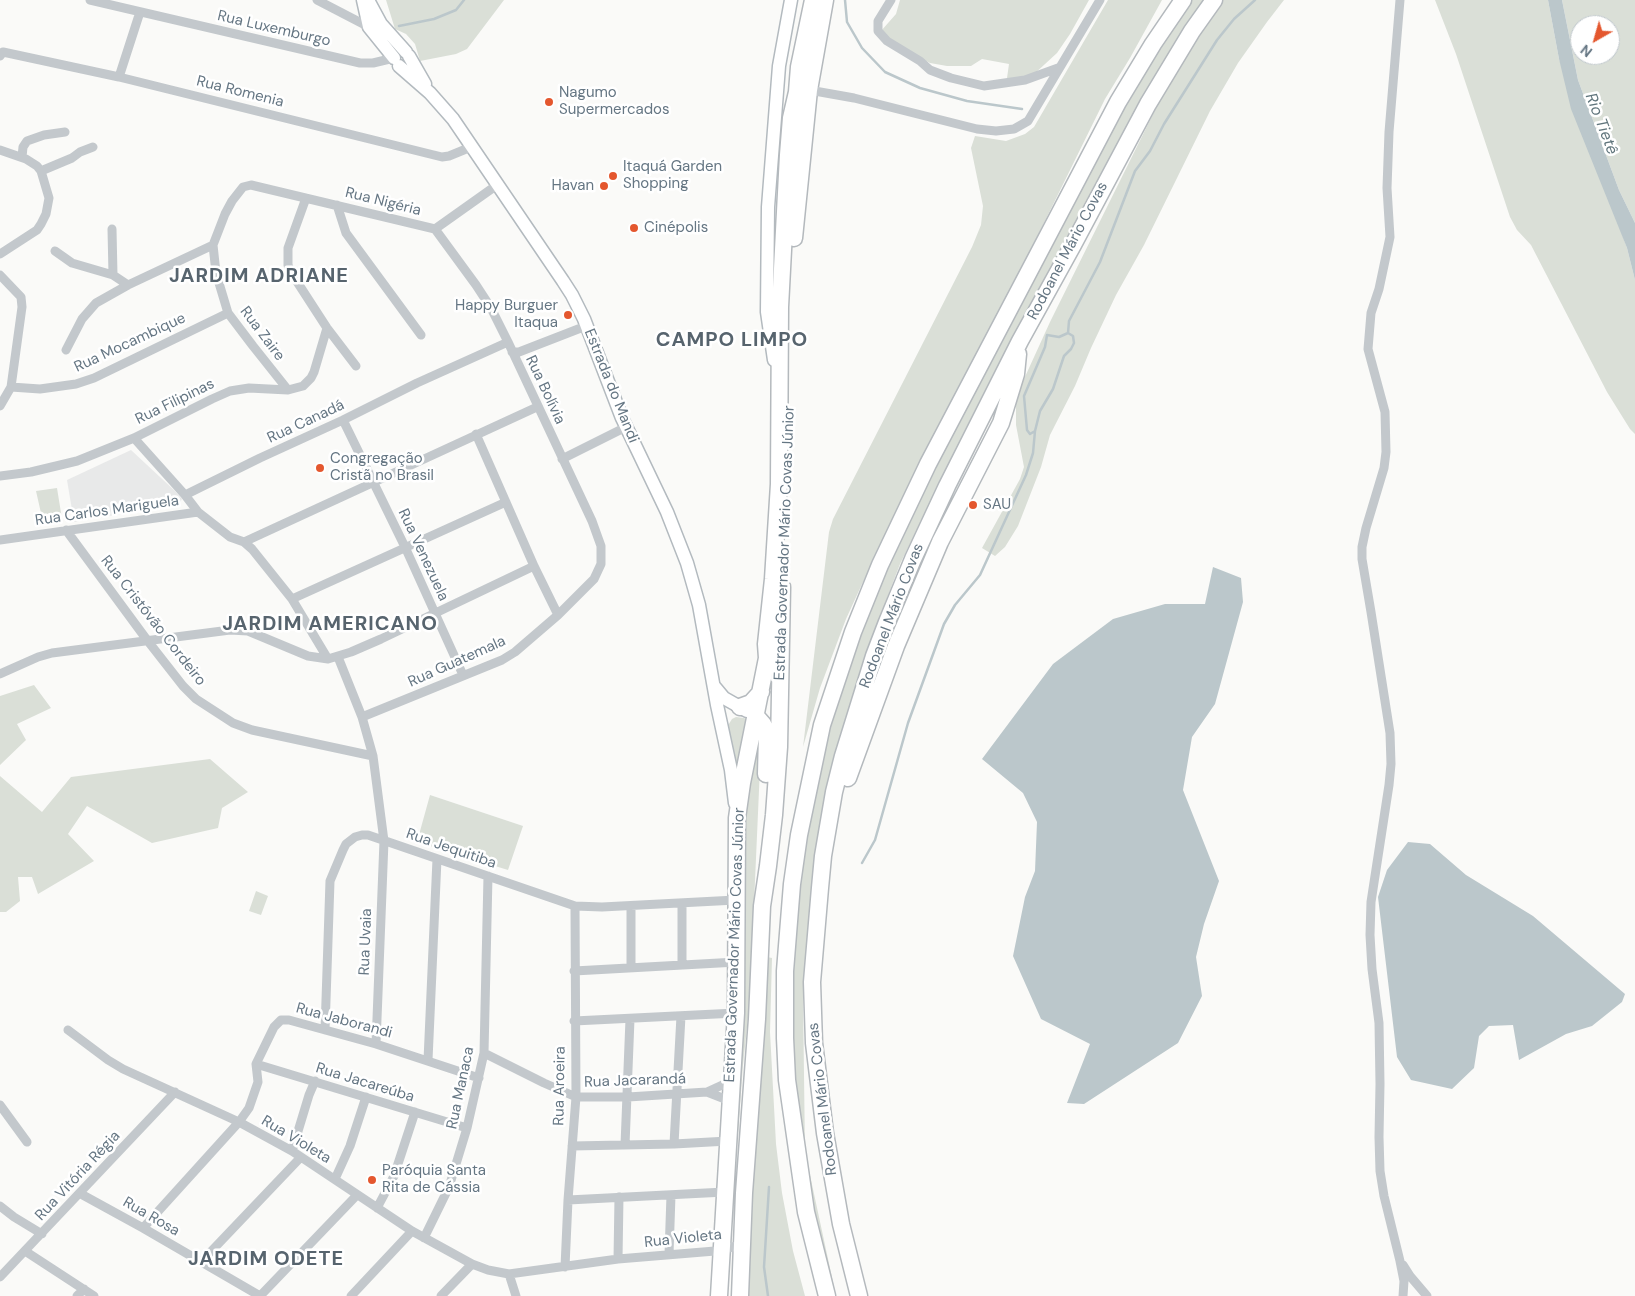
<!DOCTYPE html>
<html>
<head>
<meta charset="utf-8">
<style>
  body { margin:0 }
  #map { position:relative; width:1635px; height:1296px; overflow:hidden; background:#fafaf8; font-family:"DM Sans",sans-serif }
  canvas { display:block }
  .north { position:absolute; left:1570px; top:15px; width:50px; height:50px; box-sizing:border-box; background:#fff; border:1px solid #c1c8cd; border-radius:50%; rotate:218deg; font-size:14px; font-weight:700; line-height:20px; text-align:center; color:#657683 }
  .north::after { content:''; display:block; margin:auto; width:18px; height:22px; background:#e4572e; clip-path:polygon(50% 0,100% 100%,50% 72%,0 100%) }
</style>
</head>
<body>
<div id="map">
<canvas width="1635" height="1296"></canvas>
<div class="north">N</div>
</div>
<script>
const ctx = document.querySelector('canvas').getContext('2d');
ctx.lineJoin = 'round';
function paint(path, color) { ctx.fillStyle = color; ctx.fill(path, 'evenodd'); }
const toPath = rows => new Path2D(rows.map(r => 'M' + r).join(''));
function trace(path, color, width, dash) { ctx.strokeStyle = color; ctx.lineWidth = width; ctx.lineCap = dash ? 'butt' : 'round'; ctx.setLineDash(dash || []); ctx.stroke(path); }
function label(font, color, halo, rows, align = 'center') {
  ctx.font = font + ' "DM Sans",sans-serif'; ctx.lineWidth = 5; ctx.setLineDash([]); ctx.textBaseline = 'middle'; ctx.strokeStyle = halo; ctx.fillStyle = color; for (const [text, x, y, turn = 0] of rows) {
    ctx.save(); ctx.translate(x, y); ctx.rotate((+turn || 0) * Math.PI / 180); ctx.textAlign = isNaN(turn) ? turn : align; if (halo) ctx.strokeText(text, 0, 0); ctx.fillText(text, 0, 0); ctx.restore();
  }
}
const built = toPath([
  [131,450,175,491,182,499,179,504,74,522,67,480]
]);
const green = toPath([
  [386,0,504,0,467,49,456,54,420,61,415,44,406,34,395,29],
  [900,0,1089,0,1070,34,1057,53,1032,76,1020,80,1007,78,1009,64,982,59,971,66,947,66,930,63,889,41,881,31,896,14],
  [1108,0,1162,0,1130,58,1105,99,973,367,862,584,846,619,820,688,803,747,829,532,833,519,972,247,981,225,983,206,971,148,975,136,1006,141,1025,134,1034,127],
  [1187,0,1205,0,1060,254,1001,362,950,462,900,564,881,614,841,738,814,884,803,997,805,1152,836,1296,823,1296,790,1083,793,933,809,817,818,775,837,701,891,553,1114,117],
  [1220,0,1284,0,1267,22,1238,63,1210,111,1144,245,1116,295,1091,348,1075,386,1050,435,1041,467,1018,526,1005,547,995,556,982,548,1020,479,1024,467,1016,425,1016,402,1019,390,1050,322,1163,94,1172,73],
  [1435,0,1548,0,1559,59,1627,248,1635,280,1635,434,1630,429,1607,392,1531,245,1517,230,1510,217,1456,54],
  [1562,0,1635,0,1635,223,1619,190,1578,80],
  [1580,25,1610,25,1610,55,1580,55],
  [57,488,62,519,43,522,36,491],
  [34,685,51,708,17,724,26,740,0,765,0,696],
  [736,717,744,718,749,721,738,783,727,727,732,719],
  [758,732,761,745,753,926,752,980,743,1065,734,1189,730,1221,742,807],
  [210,759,248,792,222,808,218,828,152,843,87,806,68,834,94,861,38,894,32,877,18,877,20,901,6,912,0,912,0,776,42,812,71,777],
  [430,795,523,826,508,870,417,842],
  [256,891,268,896,261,915,249,911],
  [767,957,772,958,770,1032,776,1144,782,1193,793,1251,805,1296,748,1296,754,1148]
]);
const water = toPath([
  [1548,0,1562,0,1578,80,1619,190,1635,223,1635,280,1627,248,1571,109,1559,59],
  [1213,567,1241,578,1243,602,1215,704,1192,737,1183,790,1219,881,1204,924,1196,957,1202,996,1178,1043,1084,1104,1067,1103,1090,1044,1041,1019,1013,956,1025,897,1035,871,1037,822,1023,793,982,759,1053,664,1113,619,1165,604,1205,604],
  [1408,842,1430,844,1466,875,1533,916,1625,994,1622,1002,1592,1026,1566,1034,1519,1060,1513,1025,1489,1026,1479,1036,1474,1068,1452,1089,1411,1080,1397,1057,1378,897,1387,870]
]);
const stream = toPath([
  [845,0,847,22,862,48,885,72,920,88,967,101,1022,109],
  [399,26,434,19,456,10,464,0],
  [1035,431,1030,434,1027,430,1024,396,1045,347,1047,335,1059,337,1068,333],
  [862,863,875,840,908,723,944,624,955,605,980,575,1026,475,1033,453,1035,431,1040,411,1053,389,1064,356,1071,349,1074,343,1073,336,1068,333,1069,321,1100,262,1135,171,1150,151,1164,124,1217,40,1234,19,1255,0],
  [768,1296,764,1267,769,1187]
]);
const street = toPath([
  [90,0,360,63,373,63,394,58],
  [317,0,369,27],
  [891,0,878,21,878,31,887,41,920,61,930,70,951,78,984,86,1025,80,1058,68],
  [1400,0,1389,132,1387,188,1390,237,1379,289,1371,313,1368,349,1385,412,1386,452,1384,468,1366,528,1362,547,1362,559,1371,612,1390,733,1391,764,1389,785,1371,902,1370,935,1372,969,1379,1023,1380,1084,1379,1137,1380,1171,1384,1196,1400,1261,1404,1281,1403,1296],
  [0,56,3,52,119,77,442,157,449,156,471,147],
  [119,77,140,12],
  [809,90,854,98,977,129,996,131,1014,129,1028,121,1100,0],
  [0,150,26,159,37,166,41,171,49,198,46,214,41,224,37,230,0,254],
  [22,157,23,147,27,141,44,135,65,132],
  [41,171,72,158,80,152,93,147],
  [306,198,288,248,288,265,292,274,327,328,356,366],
  [337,205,346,233,421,335],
  [112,229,113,275],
  [55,251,72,263,113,275,128,285],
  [0,275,21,297,22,307,11,387,0,406],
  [66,350,82,319,96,303,128,285,213,245],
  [512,352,519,352,586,326],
  [11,387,40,389,76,384,94,378,228,313],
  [288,390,253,346,228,313,216,273,213,245,225,214,232,201,243,187,251,185,435,229,497,185],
  [343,420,405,547,463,675],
  [476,434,534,566,558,615],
  [134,438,185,495,198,512,230,537,244,542,252,549,292,599,328,659],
  [562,459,626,427],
  [0,476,31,472,77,461,134,438,212,399,230,391,249,388,288,390,303,386,311,378,314,372,327,328],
  [185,495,260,458,343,420,417,383,508,342],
  [66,530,147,640,183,686,196,699,233,723,252,730,373,756],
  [0,540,198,512],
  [244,542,537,407],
  [292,599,506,502],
  [338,657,362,717,373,756,384,841,376,1044],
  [0,674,38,657,52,653,230,630,248,631,308,656,328,659,351,652,381,639,534,566],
  [362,717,502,660,515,652,558,615,594,579,601,564,601,546,592,521,508,342,491,308,476,285,435,229],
  [682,904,682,965],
  [631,968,631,906],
  [574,971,737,962],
  [574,1021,736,1013],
  [68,1030,108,1060,123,1069,239,1122,292,1151,412,1231,472,1264,488,1270,509,1274,618,1259,715,1251,741,1245],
  [325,1030,330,881,343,850,346,844,355,837,362,835,368,835,575,906,602,907,736,900],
  [484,1053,544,1083,576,1097,628,1097,707,1092,731,1081],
  [428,1060,437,859],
  [256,1064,467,1128],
  [707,1092,730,1101],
  [0,1105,27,1142],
  [674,1144,681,1016],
  [625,1145,630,1019],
  [572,1146,674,1144,728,1141],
  [292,1151,309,1095,315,1081],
  [335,1179,350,1146,366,1097],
  [81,1194,143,1228,260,1296],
  [568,1200,725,1192],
  [0,1206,14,1217,42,1234],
  [377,1208,394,1176,415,1112],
  [143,1228,239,1122,249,1108,258,1082,256,1064,274,1027,281,1020,289,1020,376,1044,479,1078],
  [424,1238,449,1187,467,1128,484,1053,488,876],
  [25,1251,94,1296],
  [669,1254,671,1195],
  [618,1259,619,1197],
  [201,1262,301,1157],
  [1403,1265,1410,1276,1427,1296],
  [565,1267,568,1200,576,1097,575,906],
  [509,1274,516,1296],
  [0,1277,175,1092],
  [77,1296,84,1289],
  [260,1296,357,1195],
  [351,1296,412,1231],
  [441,1296,472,1264]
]);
const secondary = toPath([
  [363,0,369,27,394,58],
  [368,0,381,24,406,52],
  [409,56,425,84],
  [399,66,430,93,453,119,563,281,572,295,584,319,622,418,667,512,687,563,699,605,717,705,731,770,735,803],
  [774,360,767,312,768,207,779,66,791,0],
  [714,686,724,698,747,711]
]);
const highway = toPath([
  [794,238,809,90,825,0],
  [740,707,751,703,761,692],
  [756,716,763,724,767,734,766,774],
  [848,778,896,646,940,542,1001,423,1016,374,1018,354],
  [719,1296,736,1013,737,818,742,783,767,658,766,644,773,579,779,484,780,307,788,155,791,118,797,92,799,67,813,0],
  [740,1296,744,1193,757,1019,762,906,768,866,774,815,779,747,782,587],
  [827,1296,806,1212,787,1080,785,1038,785,971,792,884,799,835,822,725,853,632,880,565,928,464,1118,102,1153,44,1183,0],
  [859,1296,841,1224,825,1133,814,1043,812,982,820,888,823,856,834,792,843,756,874,656,887,622,913,559,947,486,1020,341,1073,245,1148,104,1192,31,1214,0]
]);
const markers = [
  [549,102,5,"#e4572e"],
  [613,176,5,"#e4572e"],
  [604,186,5,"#e4572e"],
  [634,228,5,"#e4572e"],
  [568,315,5,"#e4572e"],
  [320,468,5,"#e4572e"],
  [973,505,5,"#e4572e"],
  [372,1180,5,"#e4572e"]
];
const streetNames = [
  ["Rua Luxemburgo",274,29,13],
  ["Rua Romenia",240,92,14],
  ["Rua Nigéria",383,202,14],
  ["Rodoanel Mário Covas",1068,251,-62],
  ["Rua Zaire",262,334,53],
  ["Rua Mocambique",130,343,-25],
  ["Estrada do Mandi",611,386,68],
  ["Rua Bolívia",545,390,65],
  ["Rua Filipinas",175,402,-26],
  ["Rua Canadá",306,422,-25],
  ["Rua Carlos Mariguela",107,511,-8],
  ["Estrada Governador Mário Covas Júnior",785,543,-88],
  ["Rua Venezuela",423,555,65],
  ["Rodoanel Mário Covas",892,616,-69],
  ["Rua Cristóvão Cordeiro",153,621,52],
  ["Rua Guatemala",457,662,-24],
  ["Rua Jequitiba",451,849,19],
  ["Rua Uvaia",366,942,-88],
  ["Estrada Governador Mário Covas Júnior",735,945,-88],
  ["Rua Jaborandi",344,1021,15],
  ["Rua Jacarandá",635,1081,-2],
  ["Rua Jacareúba",365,1083,17],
  ["Rua Aroeira",560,1086,-89],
  ["Rua Manaca",461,1088,-78],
  ["Rodoanel Mário Covas",823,1099,-97],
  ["Rua Violeta",296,1140,31],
  ["Rua Vitória Régia",78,1176,-47],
  ["Rua Rosa",151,1217,30],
  ["Rua Violeta",683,1239,-6]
];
const poiNames = [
  ["Nagumo",559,93],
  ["Supermercados",559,110],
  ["Itaquá Garden",623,167],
  ["Shopping",623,184],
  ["Havan",594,186,"right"],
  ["Cinépolis",644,228],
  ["Happy Burguer",558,306,"right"],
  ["Itaqua",558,323,"right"],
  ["Congregação",330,459],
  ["Cristã no Brasil",330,476],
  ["SAU",983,505],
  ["Paróquia Santa",382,1171],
  ["Rita de Cássia",382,1188]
];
const waterNames = [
  ["Rio Tietê",1601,124,69]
];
const districtNames = [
  ["JARDIM ADRIANE",259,277],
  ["CAMPO LIMPO",732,341],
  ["JARDIM AMERICANO",330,625],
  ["JARDIM ODETE",266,1260]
];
paint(built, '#e8e9e9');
paint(green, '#dadfd7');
paint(water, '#bbc7cb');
trace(stream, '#bbc7cb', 2.5);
trace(secondary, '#b3babf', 15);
trace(highway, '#b4b9bd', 19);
trace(street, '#c3c8cc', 9);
trace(secondary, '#fff', 12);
trace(highway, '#fff', 16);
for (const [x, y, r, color] of markers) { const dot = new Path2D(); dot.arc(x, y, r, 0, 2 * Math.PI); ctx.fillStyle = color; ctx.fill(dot); trace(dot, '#fff', 2); }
label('15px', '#657683', '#fff', streetNames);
label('15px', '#657683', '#fff', poiNames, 'left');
label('italic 16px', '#60757c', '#fff', waterNames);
ctx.letterSpacing = '1px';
label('bold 20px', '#57646e', '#fff', districtNames);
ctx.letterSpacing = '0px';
</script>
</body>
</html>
